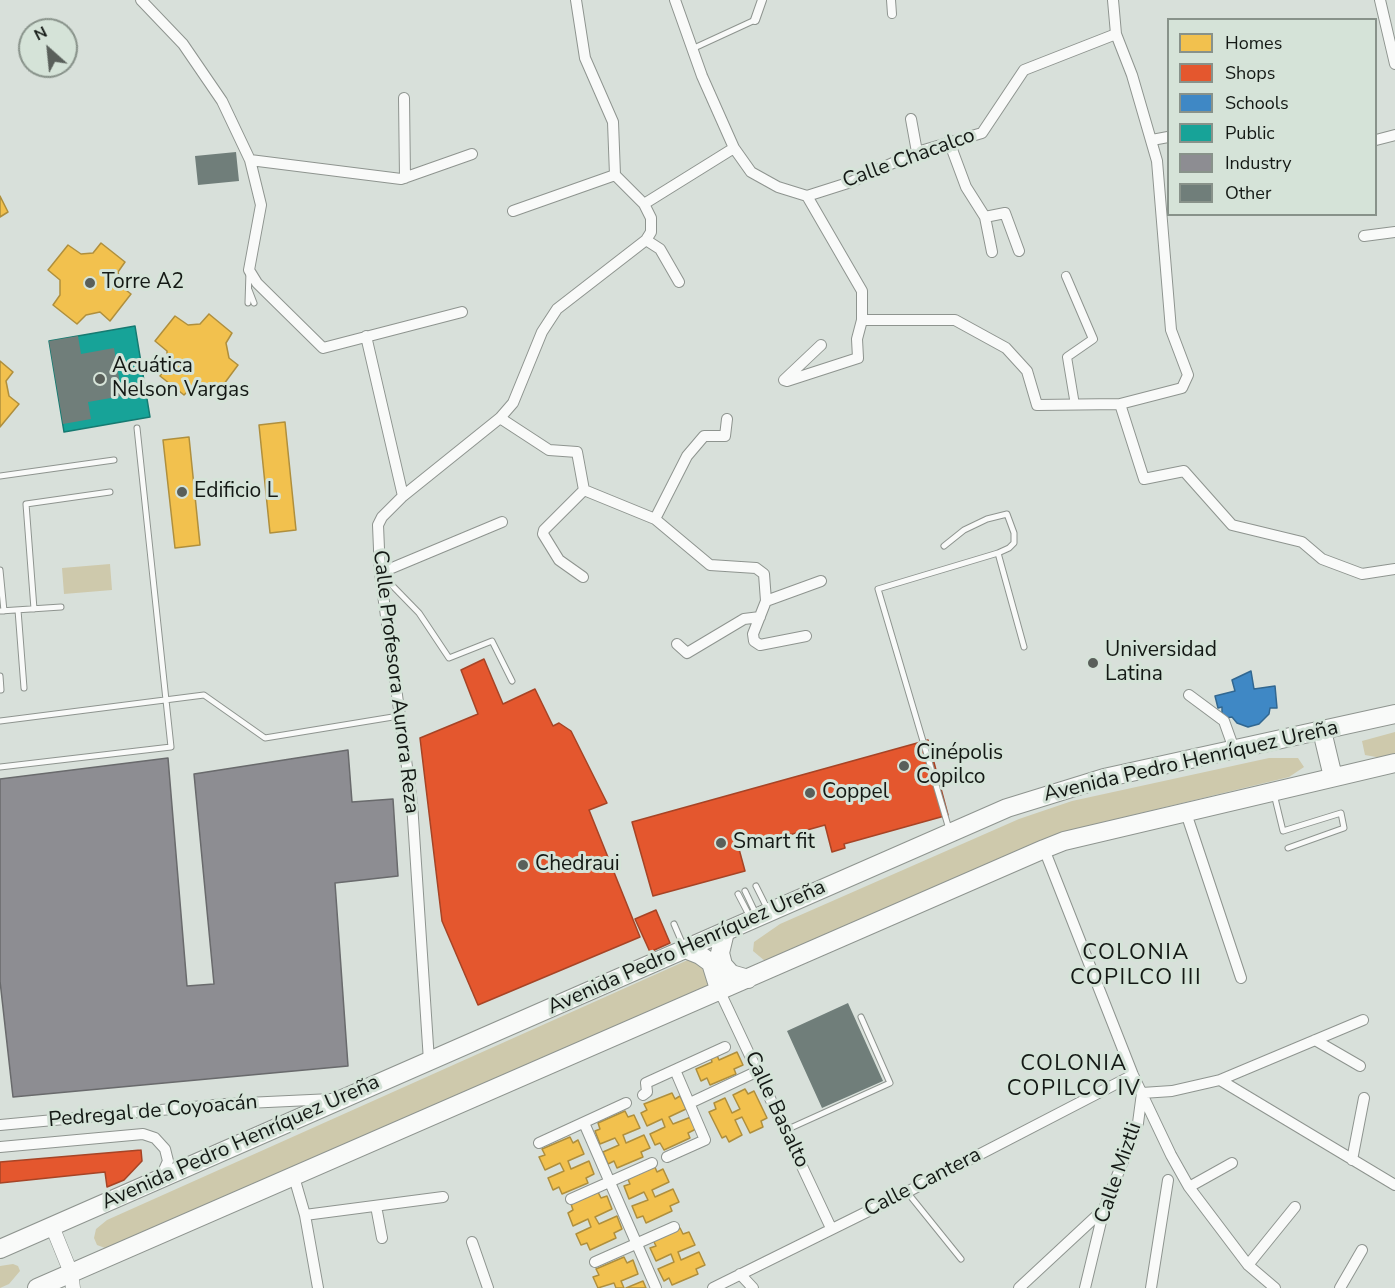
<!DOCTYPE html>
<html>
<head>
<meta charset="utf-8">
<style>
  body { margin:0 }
  #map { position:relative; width:1395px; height:1288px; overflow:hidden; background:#d8e0da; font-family:"Nunito Sans",sans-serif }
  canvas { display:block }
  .legend { position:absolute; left:1167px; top:18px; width:210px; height:198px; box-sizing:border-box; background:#d5e3d8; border:2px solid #88928a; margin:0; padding:8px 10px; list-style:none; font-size:18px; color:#141915 }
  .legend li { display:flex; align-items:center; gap:12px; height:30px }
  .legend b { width:30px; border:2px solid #88928a }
  .north { position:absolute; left:18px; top:18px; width:60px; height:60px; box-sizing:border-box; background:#d5e3d8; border:2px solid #88928a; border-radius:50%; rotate:333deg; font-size:16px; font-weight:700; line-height:24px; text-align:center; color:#141915 }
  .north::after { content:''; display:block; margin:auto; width:21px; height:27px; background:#595f5a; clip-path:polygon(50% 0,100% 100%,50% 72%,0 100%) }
</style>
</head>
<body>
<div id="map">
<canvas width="1395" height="1288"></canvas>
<ul class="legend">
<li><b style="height:16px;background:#f2c14e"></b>Homes</li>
<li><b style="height:16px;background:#e4572e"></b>Shops</li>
<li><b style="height:16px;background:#3f88c5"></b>Schools</li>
<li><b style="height:16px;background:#17a398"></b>Public</li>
<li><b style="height:16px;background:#8d8d92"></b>Industry</li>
<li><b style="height:16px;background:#707e7a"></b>Other</li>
</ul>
<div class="north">N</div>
</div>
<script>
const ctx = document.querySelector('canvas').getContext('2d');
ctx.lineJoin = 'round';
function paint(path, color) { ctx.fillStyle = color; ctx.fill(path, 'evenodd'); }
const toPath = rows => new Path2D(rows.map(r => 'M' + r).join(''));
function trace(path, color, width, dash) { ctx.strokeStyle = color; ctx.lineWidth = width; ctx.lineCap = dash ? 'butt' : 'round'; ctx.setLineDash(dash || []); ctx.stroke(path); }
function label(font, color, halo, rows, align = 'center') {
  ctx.font = font + ' "Nunito Sans",sans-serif'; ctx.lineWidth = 6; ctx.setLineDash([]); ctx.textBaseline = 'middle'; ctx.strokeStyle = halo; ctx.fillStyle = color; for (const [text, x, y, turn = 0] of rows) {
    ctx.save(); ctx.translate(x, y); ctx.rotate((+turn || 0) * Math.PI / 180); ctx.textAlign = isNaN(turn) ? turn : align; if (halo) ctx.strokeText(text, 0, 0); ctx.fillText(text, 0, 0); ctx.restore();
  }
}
const green = toPath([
  [110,564,112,590,64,594,62,568],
  [1395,732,1395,757,1387,759,1365,755,1362,741],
  [1269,758,1298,758,1304,767,1289,777,1063,832,774,960,765,961,753,951,754,942,780,924,1019,819,1072,801],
  [690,959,704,964,710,981,707,989,119,1246,105,1248,97,1245,94,1238,96,1229,107,1220],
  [13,1264,18,1266,20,1271,9,1284,0,1288,0,1266]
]);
const homes = toPath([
  [0,196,8,212,0,217,0,196],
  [101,243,125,262,118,272,122,287,131,294,110,321,100,312,86,315,77,324,53,305,60,295,60,280,48,270,68,245,81,254,93,253,101,243],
  [209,314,232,333,226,343,229,358,238,365,218,392,207,384,193,386,184,395,160,376,167,366,167,351,155,341,175,316,188,325,200,324,209,314],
  [0,361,13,372,6,381,9,396,19,404,0,427,0,361],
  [285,422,296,530,270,533,259,425,285,422],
  [189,437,200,545,175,548,163,440,189,437],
  [737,1052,743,1065,734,1069,736,1074,710,1085,707,1078,701,1081,696,1069,712,1062,710,1055,716,1053,719,1060,737,1052],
  [745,1089,748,1094,754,1091,767,1118,761,1121,763,1127,750,1133,742,1117,735,1120,742,1135,729,1142,726,1136,722,1138,709,1112,716,1109,714,1103,725,1098,732,1113,740,1109,733,1095,745,1089],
  [672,1093,675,1099,680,1096,686,1109,669,1117,673,1124,691,1117,696,1129,688,1133,690,1138,664,1150,660,1143,655,1145,650,1134,665,1127,662,1119,647,1126,641,1113,647,1110,644,1104,672,1093],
  [625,1111,628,1117,634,1115,640,1128,623,1135,626,1143,644,1135,650,1148,641,1152,643,1157,617,1168,614,1161,608,1164,603,1152,619,1145,615,1138,600,1144,595,1131,600,1129,598,1123,625,1111],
  [570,1137,573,1143,578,1140,584,1154,568,1161,571,1169,589,1161,594,1174,586,1178,588,1183,562,1194,559,1187,553,1190,548,1178,564,1171,560,1163,545,1170,539,1157,545,1155,542,1149,570,1137],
  [654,1165,657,1172,663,1169,669,1182,652,1190,655,1197,673,1189,679,1202,670,1206,672,1211,646,1223,643,1216,637,1218,632,1206,648,1200,644,1192,629,1199,624,1186,630,1184,627,1177,654,1165],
  [598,1192,601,1198,607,1196,612,1209,595,1217,599,1224,617,1216,622,1229,614,1233,616,1238,590,1250,587,1243,581,1245,576,1234,591,1227,588,1219,573,1226,568,1213,573,1210,571,1204,598,1192],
  [680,1228,683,1234,689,1232,695,1245,678,1252,681,1260,699,1252,705,1265,696,1269,698,1274,672,1285,669,1278,664,1281,658,1269,674,1262,671,1254,656,1261,650,1248,656,1246,653,1240,680,1228],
  [624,1257,627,1263,633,1260,638,1274,621,1281,624,1288,616,1288,614,1283,598,1288,593,1277,599,1275,596,1269,624,1257],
  [643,1281,646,1288,626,1288,643,1281]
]);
const shops = toPath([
  [484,659,503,704,535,689,553,726,559,723,571,731,607,803,589,810,640,937,478,1005,442,921,420,738,478,714,461,670,484,659],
  [928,740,948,815,844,844,845,848,832,852,825,825,739,849,745,871,653,896,632,822,928,740],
  [656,910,670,943,650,952,635,919,656,910],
  [141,1150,142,1161,124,1180,107,1187,105,1172,0,1183,0,1162,141,1150]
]);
const schools = toPath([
  [1251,671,1254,689,1275,686,1277,708,1270,708,1269,714,1259,724,1248,727,1237,723,1232,717,1226,718,1222,713,1222,707,1218,708,1215,696,1235,691,1232,680,1251,671]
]);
const public = toPath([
  [135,326,150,417,64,432,49,341,135,326]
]);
const industry = toPath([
  [348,750,352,802,393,799,398,876,335,883,348,1066,13,1097,0,981,0,779,168,758,187,986,214,984,194,774,348,750]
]);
const building = toPath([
  [236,152,239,181,198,185,195,156],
  [78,336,81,354,114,348,122,396,88,402,91,419,63,424,49,341],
  [848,1003,883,1081,822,1108,787,1031]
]);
const service = toPath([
  [692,49,755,20],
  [249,290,254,303],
  [248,303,249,272],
  [0,476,114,460],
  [944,546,964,530,987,519,1007,514,1014,533,1014,543,1009,548,998,553],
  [0,570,4,611],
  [381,574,419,613,449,658,492,641,512,681],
  [34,609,26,504,110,492],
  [18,610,24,688],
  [0,611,61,607],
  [0,676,1,690],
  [0,721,204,695,265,738,399,716],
  [0,767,171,747,137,428],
  [1274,794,1283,831,1341,813,1344,828,1288,848],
  [949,829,878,589,998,553,1024,647],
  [756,886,767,908],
  [745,891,756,914],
  [738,894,750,917],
  [674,924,683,945],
  [786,1130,890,1083,861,1017],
  [907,1192,961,1259]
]);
const pedestrian = toPath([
  [891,0,892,14],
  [755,20,762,0],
  [1066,276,1093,339,1067,357,1075,405]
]);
const minor = toPath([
  [141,0,183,44,222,101,250,160,261,205,249,270,257,283,323,348,462,312],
  [576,0,585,58,613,122,615,175,644,204],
  [675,0,702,76,734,148,751,172,778,187,807,196,862,291,862,320,955,320,1006,348,1027,371,1037,405,1120,404,1144,479,1184,471,1232,525,1302,542,1322,559,1362,574,1395,569],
  [1113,0,1116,34,1132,75,1157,161,1171,330,1188,375,1182,388,1120,404],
  [1380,0,1395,64],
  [404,98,405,178],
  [911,119,917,152],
  [1152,140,1168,137],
  [1376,140,1395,135],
  [950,144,966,187,985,217,992,252],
  [250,160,401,179,472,154],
  [807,196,851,182,917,152,982,133,1024,70,1116,34],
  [513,211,615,175],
  [985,217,1005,213,1019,251],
  [1364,236,1395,232],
  [646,240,660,249,679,282],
  [366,336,403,496],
  [821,345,784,380,787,381,858,358,857,339,862,320],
  [500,418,549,450,577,452,584,490,655,519,710,565,756,568,764,574,766,601,753,634,754,641,760,645,806,636],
  [655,519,687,456,704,436,725,436,727,419],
  [380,573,502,522],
  [583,577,559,560,543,534,544,530,584,490],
  [766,601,821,581],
  [677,644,687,653,744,619,760,617],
  [1189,695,1224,721,1234,749],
  [1186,813,1241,978],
  [1044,849,1133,1075,1171,1155,1189,1187,1248,1265,1275,1288],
  [720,992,831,1228],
  [1315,1040,1360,1066],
  [429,1061,412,803,380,573,378,525,382,517,403,496,500,418,513,403,542,332,557,309,646,240,651,232,651,218,644,204,734,148],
  [1220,1080,1395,1185],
  [643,1095,647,1092,646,1083,725,1047],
  [690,1103,758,1071],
  [584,1123,656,1288],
  [0,1125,225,1104,332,1099],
  [539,1143,626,1103],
  [0,1147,143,1134,155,1138,165,1149,168,1161,160,1179],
  [667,1157,705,1140,675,1070],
  [1352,1160,1364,1098],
  [294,1177,305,1215,318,1288],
  [1189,1187,1232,1163],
  [571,1199,652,1163],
  [376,1206,382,1238],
  [305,1215,443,1197],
  [472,1242,488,1288],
  [595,1262,674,1227],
  [1248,1265,1295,1207],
  [740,1274,753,1288],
  [713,1288,907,1192,1133,1075],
  [1019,1288,1104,1209],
  [1085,1288,1104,1209,1138,1123,1142,1093,1172,1091,1220,1080,1363,1020],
  [1151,1288,1168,1180],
  [1340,1288,1362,1250]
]);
const tertiary = toPath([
  [52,1226,71,1273,73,1288]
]);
const primary = toPath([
  [1322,731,1333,777],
  [725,932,720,953,723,965,731,974,748,979],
  [685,949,700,955,711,963,720,992],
  [0,1249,1007,808,1104,778,1395,714],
  [37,1288,1044,849,1064,841,1395,763]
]);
const markers = [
  [90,283,6,"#595f5a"],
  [100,379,6,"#595f5a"],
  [182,492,6,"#595f5a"],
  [1093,663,6,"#595f5a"],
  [904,766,6,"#595f5a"],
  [810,793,6,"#595f5a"],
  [721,843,6,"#595f5a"],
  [523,865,6,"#595f5a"]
];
const streetNames = [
  ["Calle Chacalco",909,159,-20],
  ["Calle Profesora Aurora Reza",395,682,83],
  ["Avenida Pedro Henríquez Ureña",1191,762,-13],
  ["Avenida Pedro Henríquez Ureña",687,948,-24],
  ["Calle Basalto",776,1110,65],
  ["Pedregal de Coyoacán",153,1112,-5],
  ["Avenida Pedro Henríquez Ureña",241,1143,-24],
  ["Calle Miztli",1119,1173,-71],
  ["Calle Cantera",923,1183,-27]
];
const poiNames = [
  ["Torre A2",102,283],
  ["Acuática",112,367],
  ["Nelson Vargas",112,391],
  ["Edificio L",194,492],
  ["Universidad",1105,651],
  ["Latina",1105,675],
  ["Cinépolis",916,754],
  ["Copilco",916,778],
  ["Coppel",822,793],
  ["Smart fit",733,843],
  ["Chedraui",535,865]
];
const neighbourhoodNames = [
  ["COLONIA",1136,954],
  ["COPILCO III",1136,979],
  ["COLONIA",1074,1065],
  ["COPILCO IV",1074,1090]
];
paint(green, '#cec9ac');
paint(homes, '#f2c14e');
trace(homes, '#af8f3d', 1.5);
paint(shops, '#e4572e');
trace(shops, '#a64426', 1.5);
paint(schools, '#3f88c5');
trace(schools, '#326790', 1.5);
paint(public, '#17a398');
trace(public, '#167a71', 1.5);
paint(industry, '#8d8d92');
trace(industry, '#696a6c', 1.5);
paint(building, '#707e7a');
trace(service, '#8e948f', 7);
trace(pedestrian, '#8e948f', 10);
trace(minor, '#8e948f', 12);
trace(tertiary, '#8e948f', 15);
trace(primary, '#8e948f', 20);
trace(service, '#f9faf9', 5);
trace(pedestrian, '#f9faf9', 8);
trace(minor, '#f9faf9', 10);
trace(tertiary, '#f9faf9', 14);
trace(primary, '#f9faf9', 18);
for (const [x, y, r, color] of markers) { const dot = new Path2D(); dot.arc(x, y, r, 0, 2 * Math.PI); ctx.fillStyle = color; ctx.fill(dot); trace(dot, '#d5e3d8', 2); }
label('21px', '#141915', '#d5e3d8', streetNames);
label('21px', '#141915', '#d5e3d8', poiNames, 'left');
ctx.letterSpacing = '1.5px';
label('22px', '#141915', '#d5e3d8', neighbourhoodNames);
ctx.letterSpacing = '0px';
</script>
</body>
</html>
